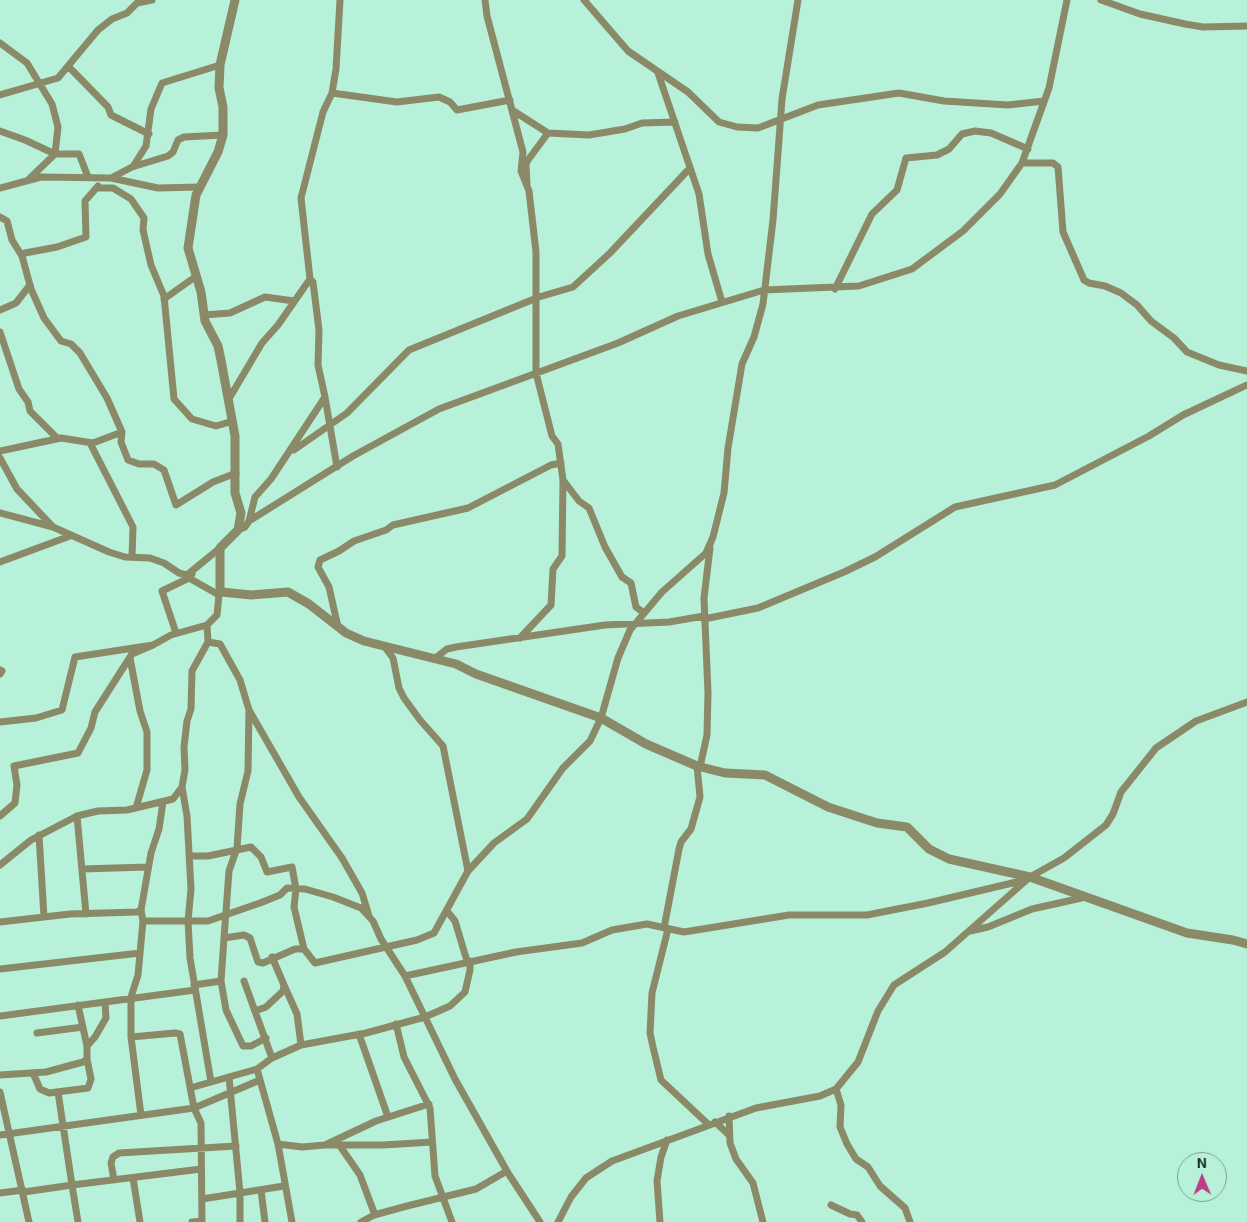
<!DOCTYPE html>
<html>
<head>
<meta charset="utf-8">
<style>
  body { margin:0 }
  #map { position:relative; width:1247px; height:1222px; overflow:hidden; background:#b8f1d9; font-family:"Exo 2",sans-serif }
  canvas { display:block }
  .north { position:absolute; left:1177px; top:1152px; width:50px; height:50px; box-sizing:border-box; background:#b8f1d9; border:1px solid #78a391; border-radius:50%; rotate:359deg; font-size:14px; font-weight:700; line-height:20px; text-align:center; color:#172e25 }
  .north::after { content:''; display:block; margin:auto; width:18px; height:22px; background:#bc3d89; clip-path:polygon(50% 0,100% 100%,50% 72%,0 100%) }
</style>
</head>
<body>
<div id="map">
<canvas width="1247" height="1222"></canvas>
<div class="north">N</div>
</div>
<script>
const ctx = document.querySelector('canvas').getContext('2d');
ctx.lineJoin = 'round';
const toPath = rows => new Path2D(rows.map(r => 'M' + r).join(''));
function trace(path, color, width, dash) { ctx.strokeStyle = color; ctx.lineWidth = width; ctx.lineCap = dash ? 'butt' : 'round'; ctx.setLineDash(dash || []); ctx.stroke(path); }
const minor = toPath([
  [485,0,487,16,523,152,521,171,529,191,536,252,536,373,552,436,558,444,563,480,562,556,553,569,551,605,520,638],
  [584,0,628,51,688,92,719,122,737,127,758,128,818,105,899,93,944,101,1008,105,1044,101],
  [1101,0,1140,14,1185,24,1203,27,1247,26],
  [0,43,27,63,52,104,58,127,55,154,29,179],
  [68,66,108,107,111,115,149,134],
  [658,73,699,194,708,254,722,302],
  [332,93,397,102,439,97,450,102,457,110,510,100],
  [0,95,58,78,98,30,112,19,127,13,137,3,152,0],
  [512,110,548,133,589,135,625,129,642,123,675,122],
  [0,131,25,140,55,154,79,154,88,177],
  [522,161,528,160,548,133],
  [1022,163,1053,163,1058,167,1063,232,1084,280,1089,283,1105,286,1121,293,1137,305,1151,321,1174,338,1187,352,1219,365,1247,371],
  [134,165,146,146,151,109,162,83,220,65],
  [111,178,158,188,200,187],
  [527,184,526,165,528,160],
  [0,188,41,177,111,178,132,167,168,156,173,152,178,140,184,137,223,135],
  [97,188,113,188,131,199,144,218,143,230,151,265,164,296,174,399,192,419,216,426,233,421],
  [0,217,7,221,12,240,22,256,31,289,44,318,61,341,71,344,80,353,107,398,122,432,121,442,128,460,139,464,154,464,164,470,176,505,213,482,236,473],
  [22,256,25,253,57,247,86,237,85,201,98,186],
  [835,289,872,214,897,190,906,158,937,155,949,149,962,134,975,131,991,133,1028,149],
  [164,299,195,277],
  [0,310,16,303,30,285],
  [204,315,230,313,265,297,294,301],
  [0,332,19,389,28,402,30,411,57,438],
  [230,397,262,343,278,325,310,279],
  [325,397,337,467],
  [90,443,133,527,132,557],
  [294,450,347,413,409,350,539,297,573,287,610,253,690,168],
  [0,451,61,438,93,443,122,432],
  [0,458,17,489,52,526],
  [563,480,579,501,589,508,605,547,622,577,631,583,636,607,644,613],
  [0,513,53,527,109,552,125,557,150,558,164,563,179,573,187,575,220,548],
  [249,521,353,456,439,409,618,343,678,316,764,290,859,286,912,269,963,231,1000,194,1022,163,1049,88,1067,0],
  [238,530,245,527,249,521,255,497,271,479,325,397,318,365,319,330,313,282,310,279,301,198,323,112,332,93,336,69,340,0],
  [0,562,70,536],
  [189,578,219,595],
  [704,619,758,608,844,572,875,557,955,507,1055,485,1149,436,1183,415,1247,385],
  [338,627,329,587,318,567,320,560,339,551,354,541,386,530,393,525,468,508,551,465,561,463],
  [176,633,162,591,189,578,192,574],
  [208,642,220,644,240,680,249,710,248,771,240,804,237,848,229,871,224,938,244,935,250,938,258,962,263,963,295,949,304,949],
  [384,646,393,658,399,688,404,698,420,720,443,746,468,871],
  [130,658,140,711,147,732,147,770,136,808],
  [434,659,447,649,456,647,605,625,669,622,704,616],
  [0,670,2,671,0,674],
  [249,710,299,797,342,858,362,893,369,916],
  [0,722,36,718,62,710,75,657,153,645,171,635,207,625],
  [700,767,707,735,708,693,704,598,710,548],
  [182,787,187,816,191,889,188,921,190,958,211,1082],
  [0,816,15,803,17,785,14,766,78,753,91,728,95,712,132,654,153,645],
  [77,816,86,914],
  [39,835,44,917],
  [189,856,208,856,251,847,261,857,267,872,292,867,296,889,294,907,304,949,315,963,417,940,434,933,468,871,494,843,527,819,563,768,590,741,601,718,618,658,630,630,662,592,706,553,713,537,724,493,728,448,742,364,754,337,763,304,773,220,782,99,798,0],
  [0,865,31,840,77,816,98,811,127,810,173,799,182,787,185,770,184,747,187,721,191,709,192,671,208,642,207,625,217,615,219,595,222,592],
  [82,869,148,867],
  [141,910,143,921,208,921,260,903,280,895,287,888,305,889,333,897,361,908,373,921,381,939,405,976,455,1079,508,1173,540,1222],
  [447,911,455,921,467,961],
  [0,922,70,914,137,912,141,910,151,853,159,829,163,802],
  [664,928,679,849,681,842,691,829,700,797,697,766],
  [668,929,652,993,650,1033,653,1047,661,1080,709,1125],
  [970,931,988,927,1032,909,1086,897],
  [224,938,221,981,226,1010,243,1046,251,1046,266,1038],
  [0,969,140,953],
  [405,976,516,952,582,943,612,930,647,924,684,932,789,915,867,915,928,903,1025,880],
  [244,981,272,1058],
  [194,985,221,981],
  [78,1005,87,1046],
  [255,1011,266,1007,283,991,284,985,272,957],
  [0,1016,195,990],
  [396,1024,404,1057,430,1108,435,1176,452,1222],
  [37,1033,83,1027],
  [359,1034,388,1117],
  [131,1037,175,1033,180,1034,194,1108,201,1123,202,1222],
  [301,1045,366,1033,425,1017,450,1006,465,992,470,970,470,961],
  [257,1069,278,1144,292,1222],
  [33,1073,40,1089,49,1093,88,1088,91,1079,87,1059],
  [0,1075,46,1072,83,1062,87,1059,87,1046,95,1037,106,1018,105,1002],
  [229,1077,240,1193,284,1186],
  [190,1088,257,1069,272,1058,301,1045,297,1014,284,985],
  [836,1089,841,1105,840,1127,847,1144,856,1159,868,1167,880,1186,905,1208,910,1222],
  [0,1092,29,1222],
  [141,1115,131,1037,131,997,138,975,143,921],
  [729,1116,730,1143,736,1159,753,1183,763,1222],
  [715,1122,729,1135],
  [0,1135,194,1108,260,1080],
  [278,1144,302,1147,325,1145,376,1121,429,1104],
  [326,1145,383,1145,432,1142],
  [340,1146,360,1175,375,1215],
  [133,1178,140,1222],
  [114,1180,111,1163,113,1157,119,1153,236,1146],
  [261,1190,265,1222],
  [24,1192,72,1185,58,1092],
  [0,1193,23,1190],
  [202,1199,240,1193,240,1222],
  [831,1205,850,1214,857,1215,862,1222],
  [78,1222,72,1185,201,1169],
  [192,1222,202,1221],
  [361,1222,374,1215,407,1206,476,1189,507,1171],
  [558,1222,571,1197,586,1178,612,1161,756,1108,820,1096,836,1089,858,1062,878,1011,894,985,945,952,1030,877,1064,858,1106,825,1113,814,1121,792,1156,748,1196,721,1247,702],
  [660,1222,657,1181,661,1157,667,1140]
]);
const tertiary = toPath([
  [235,0,220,65,219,88,223,107,223,135,218,152,196,195,188,248,201,292,205,321,218,346,221,360,235,436,235,493,241,513,238,530,220,548,220,589,222,592,251,595,288,592,309,604,346,633,364,641,456,664,476,674,601,718,646,744,697,766,725,773,765,775,828,807,877,823,907,827,929,849,949,859,1030,877,1187,933,1233,940,1247,944]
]);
trace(minor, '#8a8a68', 7);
trace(tertiary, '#8a8a68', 9);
</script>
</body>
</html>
